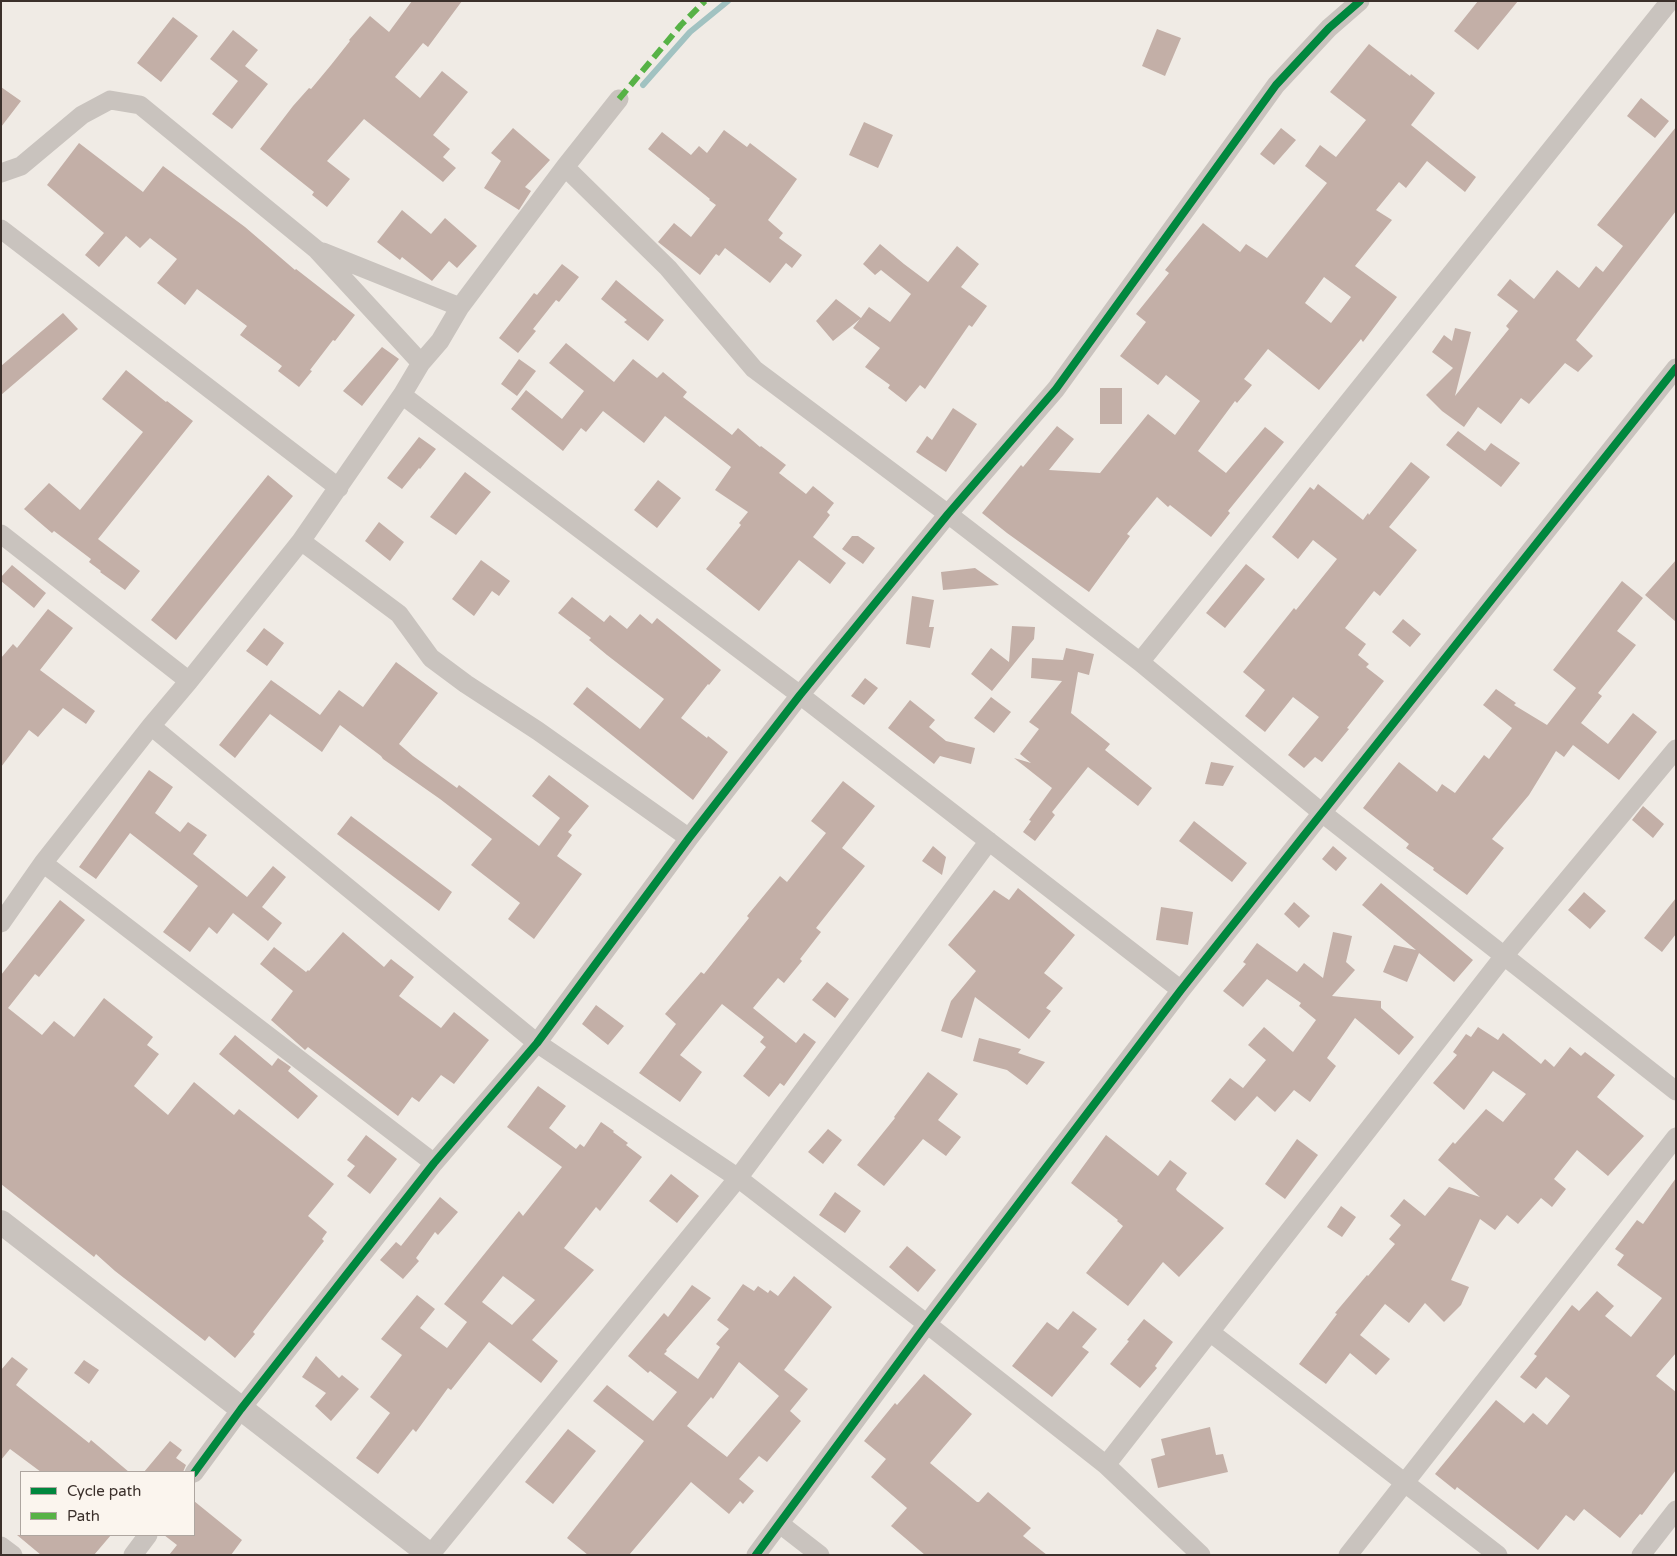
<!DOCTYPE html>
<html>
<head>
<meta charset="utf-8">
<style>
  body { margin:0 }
  #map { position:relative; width:1677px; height:1556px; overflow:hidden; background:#f0ebe5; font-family:"Varela Round",sans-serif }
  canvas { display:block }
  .frame { position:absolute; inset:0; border:2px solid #3b302b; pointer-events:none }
  .legend { position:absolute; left:20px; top:1471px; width:175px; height:65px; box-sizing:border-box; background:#fbf5ee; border:1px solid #aea6a0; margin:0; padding:6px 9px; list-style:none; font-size:15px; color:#3b302b }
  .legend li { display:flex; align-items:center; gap:10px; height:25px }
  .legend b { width:25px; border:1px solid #aea6a0 }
</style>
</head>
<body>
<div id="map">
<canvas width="1677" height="1556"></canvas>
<div class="frame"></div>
<ul class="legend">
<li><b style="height:6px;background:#00873e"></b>Cycle path</li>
<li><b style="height:6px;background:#57b246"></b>Path</li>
</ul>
</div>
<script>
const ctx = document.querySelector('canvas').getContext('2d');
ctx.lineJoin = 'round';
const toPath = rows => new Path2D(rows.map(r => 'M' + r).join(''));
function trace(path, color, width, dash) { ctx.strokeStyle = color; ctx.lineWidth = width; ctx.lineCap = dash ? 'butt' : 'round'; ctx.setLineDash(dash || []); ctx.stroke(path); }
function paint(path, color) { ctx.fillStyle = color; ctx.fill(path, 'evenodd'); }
const stream = toPath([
  [643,85,690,32,728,1]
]);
const building = toPath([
  [412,1,462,1,428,47,423,43,395,77,420,98,442,71,468,92,433,135,450,149,443,157,456,168,443,182,364,119,327,161,350,179,327,207,312,195,314,192,260,149,293,106,309,88,311,89,331,65,350,41,349,40,370,16,389,32],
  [1478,1,1518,1,1478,50,1454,31],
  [173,17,198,36,161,82,137,63],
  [1157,29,1181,38,1165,76,1142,66],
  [233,30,258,50,245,66,268,84,232,129,212,114,238,81,210,59],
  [1369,44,1410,76,1411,74,1435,93,1411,125,1476,177,1465,192,1427,161,1406,188,1399,182,1376,210,1392,220,1355,266,1397,297,1363,342,1361,339,1319,390,1268,349,1244,379,1252,385,1237,403,1235,401,1198,451,1226,473,1265,427,1284,442,1228,511,1230,513,1211,537,1170,505,1168,507,1157,497,1127,534,1130,536,1089,592,1007,533,982,513,1021,465,1023,467,1057,426,1074,439,1049,470,1100,473,1148,414,1175,435,1200,401,1166,375,1158,385,1120,356,1146,322,1136,314,1169,273,1165,270,1203,223,1240,252,1246,244,1267,258,1327,183,1305,166,1320,145,1336,157,1366,120,1330,92],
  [1324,277,1351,297,1331,323,1305,303],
  [1,87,21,101,1,127],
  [1641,98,1669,121,1655,138,1627,116],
  [864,122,893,135,878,168,849,155],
  [1676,127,1676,211,1576,340,1593,356,1578,372,1565,363,1529,404,1521,398,1501,424,1478,407,1464,427,1442,411,1426,395,1453,368,1432,352,1444,335,1452,341,1455,328,1471,332,1455,396,1509,329,1506,326,1518,311,1497,295,1510,279,1534,299,1557,270,1579,288,1596,266,1603,272,1623,246,1597,225],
  [513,128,550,160,525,187,531,191,519,210,484,188,501,161,491,153],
  [1281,128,1296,140,1274,165,1260,154],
  [724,130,747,147,750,143,797,179,768,220,783,233,779,238,802,255,792,268,786,263,770,283,725,248,719,256,716,254,700,275,658,242,674,223,691,237,716,205,709,200,710,199,648,149,662,132,691,155,699,146,707,153],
  [79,143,143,192,163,166,245,227,295,270,296,269,355,315,335,341,333,340,310,370,312,371,299,387,278,371,282,366,240,335,247,326,197,289,185,305,157,283,177,259,150,238,140,248,126,236,99,267,85,255,104,233,47,185],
  [402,210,431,234,445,218,477,246,457,268,449,261,432,281,402,257,400,260,377,242],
  [880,244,904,264,928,282,957,246,979,264,961,287,987,306,972,327,969,325,925,389,920,385,906,402,888,388,890,385,865,367,880,348,853,328,860,319,833,341,816,321,836,299,861,318,869,307,890,322,911,294,881,270,875,275,863,264],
  [562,264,579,277,559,302,556,300,533,329,536,331,518,353,499,338,534,293,537,295],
  [616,280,664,320,648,341,624,322,627,320,601,299],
  [63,313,78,329,1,395,1,366],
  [566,343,614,382,633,359,657,378,663,372,687,392,683,397,732,435,738,428,760,447,761,446,786,465,779,473,806,494,813,486,834,503,827,512,830,515,813,537,846,563,830,584,799,560,759,611,706,569,741,525,739,523,748,512,715,490,731,467,665,416,644,443,603,411,586,432,581,428,563,451,511,409,526,390,562,419,584,391,549,363],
  [382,347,399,359,362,406,343,391],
  [519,359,536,371,517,396,501,384],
  [126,370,166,402,167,401,193,421,98,539,140,571,125,590,100,572,101,571,89,562,91,559,54,531,52,533,24,509,49,483,80,510,143,432,102,399],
  [1100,388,1122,388,1122,424,1100,424],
  [953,408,977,424,946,472,916,452,927,436,932,440],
  [1458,431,1485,451,1491,443,1520,463,1501,487,1446,445],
  [419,437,436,449,420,469,419,468,402,489,387,478],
  [1411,462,1430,477,1389,527,1417,550,1380,596,1374,591,1345,628,1366,644,1358,655,1369,664,1366,667,1384,681,1347,728,1349,729,1322,762,1315,757,1304,768,1288,755,1319,717,1293,697,1265,732,1245,716,1265,690,1243,672,1294,608,1296,610,1337,559,1313,540,1298,559,1272,537,1310,487,1314,490,1318,484,1363,520,1368,513,1369,515],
  [465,472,491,492,456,535,430,517],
  [268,475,293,496,176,640,151,620],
  [658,480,681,498,657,528,634,510],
  [379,522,404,542,390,561,365,541],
  [852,536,858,536,875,548,863,564,842,549],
  [481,560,510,581,499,596,492,591,474,616,452,599],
  [1676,560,1676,622,1645,595],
  [1246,564,1265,579,1225,628,1206,613],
  [12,565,46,593,34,608,1,581,1,577],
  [975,568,999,585,943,590,941,572],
  [1622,581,1643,598,1617,631,1636,645,1598,693,1602,696,1581,723,1608,744,1633,713,1657,732,1619,780,1573,745,1564,757,1556,751,1529,795,1492,839,1504,848,1467,895,1433,870,1434,868,1406,848,1409,844,1363,808,1399,762,1437,792,1442,784,1455,793,1484,755,1489,759,1512,728,1483,705,1496,689,1516,703,1514,705,1547,725,1576,688,1553,670],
  [912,596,934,600,929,627,934,627,930,648,906,644],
  [572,597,604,622,610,615,627,629,640,614,652,624,657,618,721,670,709,685,708,684,681,718,707,738,708,736,728,752,693,800,573,704,587,687,640,729,664,699,607,655,589,640,591,638,558,613],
  [48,609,73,628,40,670,95,711,86,724,63,708,38,737,29,730,1,767,1,658,13,644,17,648],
  [1403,619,1421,634,1410,647,1392,632],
  [1012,626,1035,627,1034,639,992,691,971,674,991,648,1009,662],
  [264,628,284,643,267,666,246,651],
  [1066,648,1094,654,1089,675,1078,672,1071,713,1110,744,1105,750,1152,788,1138,806,1088,767,1052,812,1055,815,1035,841,1023,832,1031,821,1029,820,1052,788,1014,758,1031,763,1020,754,1039,729,1029,722,1062,681,1031,678,1032,658,1063,660],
  [396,662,438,693,399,744,413,756,457,788,459,785,539,846,560,818,532,796,549,775,589,806,568,832,572,835,557,856,582,874,534,939,508,919,520,903,471,865,492,839,440,799,383,759,381,756,340,725,322,752,270,714,235,758,219,745,271,680,320,715,339,690,363,707],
  [865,678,878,688,864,705,851,696],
  [991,697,1011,712,994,733,974,718],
  [910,700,935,720,929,727,946,741,975,748,971,764,940,756,934,764,888,728],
  [1211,762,1234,766,1223,786,1205,784],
  [149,770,173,787,155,813,180,832,188,822,207,835,193,854,247,897,273,866,286,877,262,907,282,923,268,941,233,913,217,934,209,927,190,952,163,932,198,886,130,833,96,879,79,867],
  [843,781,875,806,842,848,865,866,816,928,821,932,800,959,802,961,784,983,778,978,753,1008,796,1043,804,1033,816,1042,784,1086,780,1083,769,1097,743,1076,766,1047,760,1042,764,1037,722,1004,680,1055,702,1072,680,1102,639,1073,676,1024,665,1014,701,972,704,974,749,918,747,916,780,876,787,882,826,833,811,821],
  [1643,806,1664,824,1653,838,1632,820],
  [351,816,452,892,439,911,337,834],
  [1194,821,1247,863,1232,882,1179,841],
  [933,846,946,857,942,875,922,861],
  [1333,846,1347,858,1336,871,1322,859],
  [1381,883,1473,960,1454,982,1419,953,1407,982,1383,972,1394,945,1416,950,1362,905],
  [1018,888,1075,935,1044,973,1063,988,1046,1008,1051,1011,1029,1039,975,997,962,1038,941,1031,951,1001,976,971,948,945,994,890,1009,900],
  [1584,892,1606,911,1590,929,1568,910],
  [1676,898,1676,934,1662,952,1644,938],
  [60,900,85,920,39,977,35,974,8,1008,42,1035,54,1021,74,1037,104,998,153,1037,147,1045,159,1054,134,1086,168,1115,194,1082,234,1115,239,1109,334,1184,308,1216,327,1232,322,1239,324,1241,270,1310,253,1332,255,1334,235,1358,209,1336,205,1341,115,1271,96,1254,94,1257,1,1184,1,975],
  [1294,902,1310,916,1299,928,1284,914],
  [1161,907,1193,912,1188,945,1156,940],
  [343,932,384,967,391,959,414,977,399,996,441,1028,454,1012,489,1040,454,1084,441,1075,419,1102,412,1097,398,1116,308,1047,305,1050,271,1020,293,991,260,964,274,947,306,972,308,970,309,971],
  [1333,932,1352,936,1346,962,1355,970,1332,996,1381,1001,1381,1008,1414,1037,1399,1055,1355,1018,1327,1058,1336,1066,1310,1102,1294,1090,1275,1112,1257,1096,1235,1121,1211,1101,1230,1078,1243,1088,1266,1060,1248,1045,1264,1027,1293,1052,1316,1020,1299,1006,1301,1003,1267,979,1243,1007,1223,991,1246,964,1243,962,1257,943,1297,972,1304,963,1323,978],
  [827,982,849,999,835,1018,812,1000],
  [596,1005,624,1026,608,1045,582,1024],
  [1478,1027,1498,1040,1503,1033,1541,1064,1545,1059,1554,1067,1570,1047,1581,1056,1585,1052,1615,1075,1597,1097,1644,1136,1608,1176,1577,1150,1554,1179,1566,1189,1552,1207,1541,1198,1518,1224,1507,1215,1495,1230,1480,1219,1451,1280,1469,1287,1461,1305,1444,1322,1425,1303,1409,1323,1385,1304,1360,1335,1390,1359,1376,1375,1350,1353,1326,1384,1299,1364,1337,1314,1335,1313,1367,1275,1368,1276,1395,1244,1389,1239,1401,1225,1390,1216,1404,1199,1425,1216,1449,1187,1480,1197,1438,1160,1453,1142,1455,1144,1486,1109,1503,1122,1526,1094,1493,1071,1464,1110,1433,1083,1457,1055,1453,1052,1466,1034,1471,1037],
  [235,1035,272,1066,278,1058,291,1067,288,1071,318,1096,298,1119,219,1054],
  [979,1038,1021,1049,1018,1053,1045,1062,1027,1085,1007,1070,973,1061],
  [928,1072,958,1094,938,1120,961,1137,946,1156,923,1139,884,1186,857,1165,895,1118,894,1117],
  [538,1086,566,1106,549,1128,576,1149,580,1144,584,1147,601,1122,614,1131,613,1132,628,1143,626,1145,642,1157,600,1211,596,1207,564,1248,594,1270,532,1340,558,1361,541,1383,489,1342,451,1390,448,1388,416,1432,413,1429,378,1474,356,1458,390,1413,370,1397,402,1355,381,1339,417,1295,435,1309,420,1328,447,1348,467,1322,444,1304,519,1211,523,1216,562,1167,507,1127],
  [503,1276,535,1300,512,1325,482,1302],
  [828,1129,842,1140,823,1164,808,1152],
  [366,1135,397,1159,370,1194,347,1176,355,1166,347,1160],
  [1106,1135,1158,1176,1170,1160,1187,1173,1176,1189,1177,1191,1224,1228,1179,1277,1163,1262,1128,1306,1086,1273,1123,1226,1117,1221,1118,1220,1071,1183],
  [1297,1139,1318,1155,1285,1199,1265,1184],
  [671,1174,699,1196,677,1223,649,1201],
  [1676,1178,1676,1353,1656,1376,1676,1392,1676,1470,1642,1515,1640,1514,1620,1538,1584,1509,1574,1521,1566,1515,1538,1550,1457,1487,1455,1490,1435,1474,1496,1400,1524,1423,1533,1413,1547,1425,1570,1396,1546,1377,1536,1389,1520,1377,1537,1356,1534,1354,1572,1305,1579,1311,1597,1291,1614,1306,1605,1316,1631,1337,1662,1298,1617,1265,1624,1255,1615,1249,1637,1220,1643,1224],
  [835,1192,861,1211,845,1233,819,1215],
  [440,1197,458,1212,438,1235,435,1232,416,1258,419,1261,403,1279,380,1260,396,1242,401,1246],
  [1341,1206,1356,1217,1342,1237,1327,1227],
  [907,1246,936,1270,918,1292,889,1267],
  [794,1276,832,1307,784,1370,808,1389,790,1411,801,1421,767,1462,759,1456,739,1479,754,1491,743,1504,740,1501,729,1514,691,1482,629,1555,588,1555,567,1538,644,1441,593,1401,607,1385,653,1421,677,1392,650,1371,648,1373,628,1356,664,1313,668,1317,692,1285,711,1298,666,1350,667,1351,664,1354,698,1379,720,1347,716,1344,729,1329,717,1320,743,1284,754,1291,758,1286,768,1293,770,1290,778,1296],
  [739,1362,779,1396,727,1457,687,1426,711,1397,713,1399],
  [1073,1311,1097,1329,1082,1347,1089,1352,1052,1397,1012,1366,1047,1322,1058,1330],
  [1144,1319,1173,1342,1155,1366,1157,1368,1140,1388,1110,1364,1129,1341,1127,1340],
  [316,1356,339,1378,342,1375,359,1389,331,1421,315,1406,326,1393,302,1377],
  [12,1357,28,1369,16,1385,89,1443,91,1440,129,1472,41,1472,10,1449,1,1460,1,1370],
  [84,1360,99,1370,89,1384,74,1373],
  [924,1374,972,1414,930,1463,977,1502,979,1502,988,1492,1031,1528,1023,1536,1047,1555,925,1555,891,1526,907,1508,871,1477,886,1459,864,1441,895,1403,897,1405],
  [1210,1427,1216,1455,1223,1454,1228,1472,1158,1488,1151,1459,1165,1455,1161,1439],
  [568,1429,596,1451,553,1504,525,1482],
  [170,1441,182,1450,176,1458,186,1465,183,1472,144,1472],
  [194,1501,242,1540,231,1555,169,1555,177,1545,164,1535,194,1535],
  [17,1535,111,1535,94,1555,41,1555]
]);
const minor = toPath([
  [565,167,668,268,754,369,948,514,1140,662,1321,812,1676,1091],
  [1,173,21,166,82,115,110,100,140,105,317,250,421,363],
  [1,229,339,488],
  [323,252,460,307],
  [402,395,800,695,1181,990],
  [1,534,189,681],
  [301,541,399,614,431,658,466,684,538,731,689,838],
  [1140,662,1670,1],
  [151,726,537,1043,738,1178,927,1324,1106,1465,1201,1555],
  [43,863,434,1163],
  [1,923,43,863,151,726,189,681,301,541,402,395,421,363,440,341,460,307,565,167,619,99],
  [1210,1332,1498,1555],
  [1106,1465,1504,956,1676,749],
  [194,1473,241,1409,434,1163,537,1043,689,838,800,695,948,514,1056,389,1276,85,1329,28,1360,1],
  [780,1524,820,1555],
  [1,1546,13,1555],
  [133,1555,148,1535],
  [430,1555,738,1178,989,841],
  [756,1555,927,1324,1181,990,1676,368],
  [1348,1555,1676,1137],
  [1641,1555,1676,1510]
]);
const tertiary = toPath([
  [1,1222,430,1555]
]);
const quiet = toPath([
  [619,99,681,25,705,1]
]);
const cycleway = toPath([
  [194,1473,241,1409,434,1163,537,1043,689,838,800,695,948,514,1056,389,1276,85,1329,28,1360,1],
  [756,1555,927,1324,1181,990,1676,368]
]);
trace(stream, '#a1c2c1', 6);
paint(building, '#c3afa7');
trace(minor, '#c9c3be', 19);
trace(tertiary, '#c9c3be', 24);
trace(quiet, '#57b246', 6, [12, 6]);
trace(cycleway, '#00873e', 8);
</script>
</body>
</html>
